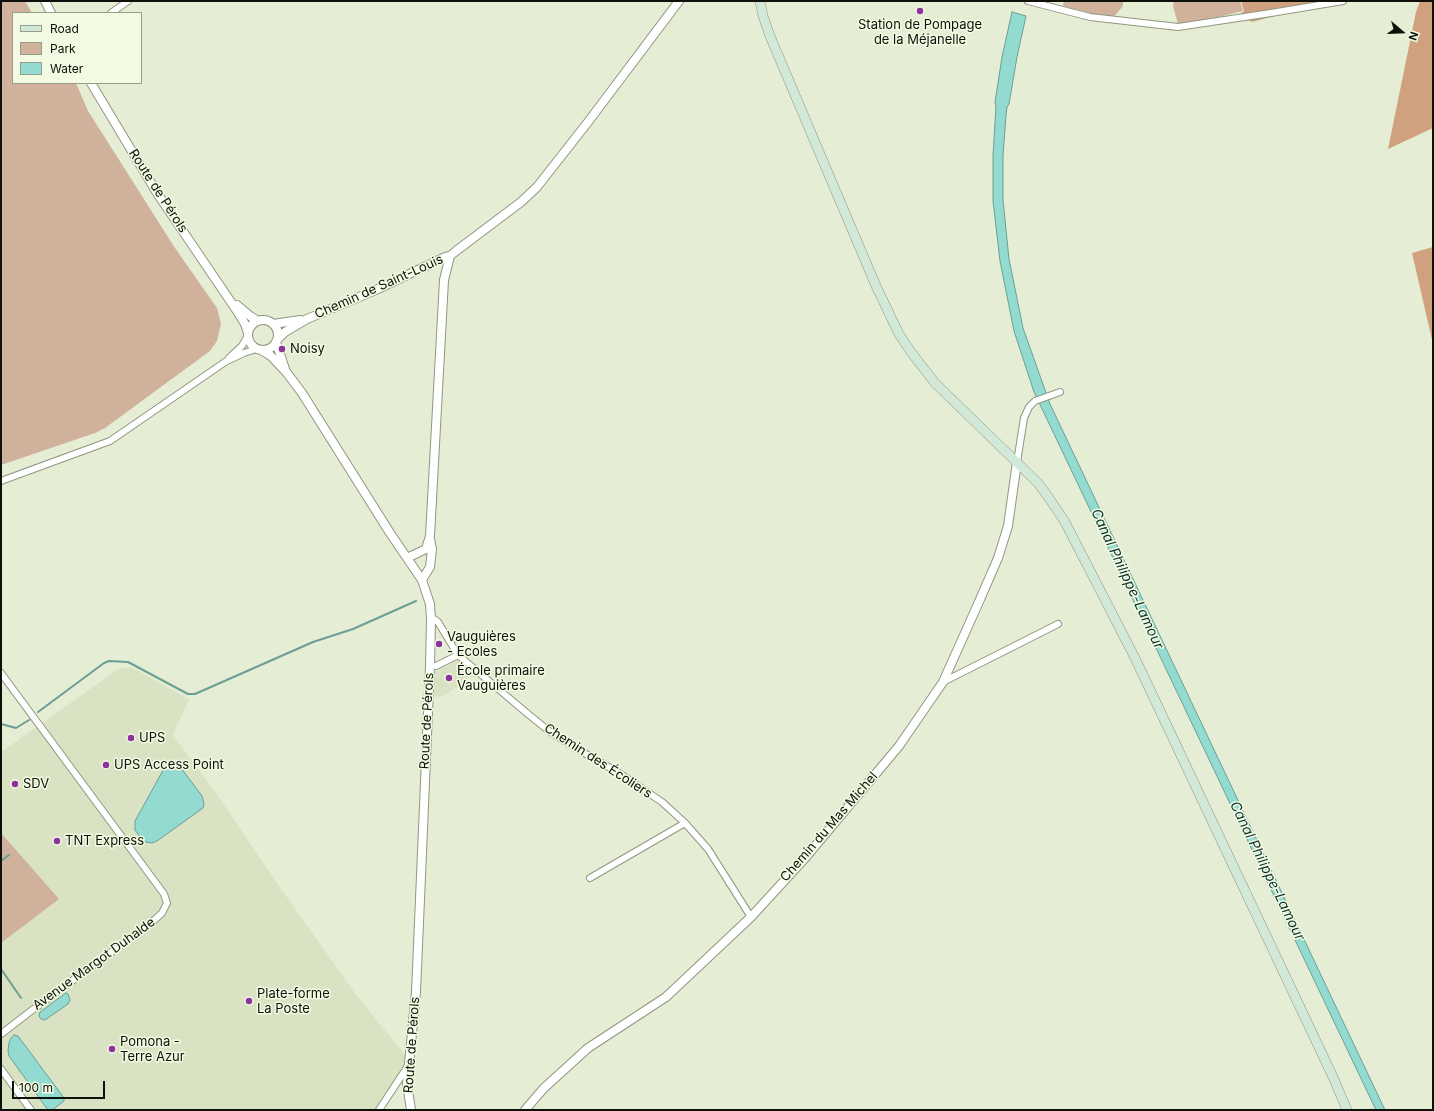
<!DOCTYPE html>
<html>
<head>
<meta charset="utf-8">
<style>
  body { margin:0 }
  #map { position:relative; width:1434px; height:1111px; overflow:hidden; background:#e5edd5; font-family:Inter,sans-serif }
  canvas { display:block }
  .frame { position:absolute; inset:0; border:2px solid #0e1109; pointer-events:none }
  .legend { position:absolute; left:12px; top:12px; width:130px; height:72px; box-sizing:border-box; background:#f2fae2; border:1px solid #979d8b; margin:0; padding:5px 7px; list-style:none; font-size:12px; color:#0e1109 }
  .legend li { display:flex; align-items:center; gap:8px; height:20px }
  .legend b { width:20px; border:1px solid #979d8b }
  .north { position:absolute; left:1382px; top:12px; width:40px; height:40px; -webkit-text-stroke:3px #f2fae2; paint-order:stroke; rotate:109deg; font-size:11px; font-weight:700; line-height:16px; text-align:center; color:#0e1109 }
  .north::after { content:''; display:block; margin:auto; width:14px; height:18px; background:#0e1109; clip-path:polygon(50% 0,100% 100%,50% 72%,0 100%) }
  .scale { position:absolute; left:12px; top:1081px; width:93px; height:18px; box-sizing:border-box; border:2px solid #0e1109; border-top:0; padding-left:5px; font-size:12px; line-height:14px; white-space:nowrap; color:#0e1109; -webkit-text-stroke:3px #f2fae2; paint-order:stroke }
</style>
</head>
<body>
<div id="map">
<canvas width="1434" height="1111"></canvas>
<div class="frame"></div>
<ul class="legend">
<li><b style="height:5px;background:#d2e9da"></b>Road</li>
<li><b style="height:11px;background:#d0b19b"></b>Park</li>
<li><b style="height:11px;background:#93dbd1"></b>Water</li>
</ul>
<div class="north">N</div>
<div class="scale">100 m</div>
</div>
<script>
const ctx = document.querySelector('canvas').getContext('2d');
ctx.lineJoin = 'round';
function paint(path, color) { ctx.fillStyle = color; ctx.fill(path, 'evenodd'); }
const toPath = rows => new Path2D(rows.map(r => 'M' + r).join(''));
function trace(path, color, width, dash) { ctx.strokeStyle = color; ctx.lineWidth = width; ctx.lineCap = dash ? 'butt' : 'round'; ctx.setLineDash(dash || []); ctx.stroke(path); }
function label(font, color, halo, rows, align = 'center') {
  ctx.font = font + ' Inter,sans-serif'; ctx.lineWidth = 3; ctx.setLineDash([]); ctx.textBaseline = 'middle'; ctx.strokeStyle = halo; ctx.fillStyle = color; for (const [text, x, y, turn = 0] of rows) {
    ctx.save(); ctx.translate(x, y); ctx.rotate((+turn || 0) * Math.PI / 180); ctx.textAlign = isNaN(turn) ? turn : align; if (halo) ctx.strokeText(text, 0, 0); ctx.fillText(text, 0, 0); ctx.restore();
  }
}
const built = toPath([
  [458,659,477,676,474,678,473,676,469,677,458,683,459,686,441,697,433,696,432,673],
  [129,667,137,670,189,699,173,735,218,796,279,886,357,996,405,1055,408,1066,377,1110,1,1110,1,752,120,668]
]);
const green = toPath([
  [1,1,25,1,32,13,13,13,13,83,76,83,88,111,175,248,217,308,221,324,217,341,210,351,105,428,95,433,1,465],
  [1064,1,1123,1,1123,6,1112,19,1063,6],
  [1174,1,1240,1,1243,11,1214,18,1178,24,1173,6],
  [1,833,59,899,1,943]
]);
const forest = toPath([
  [1241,1,1330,1,1252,22,1239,15,1244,11],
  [1420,1,1433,1,1433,128,1388,149,1416,12],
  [1433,247,1433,344,1412,253]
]);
const water = toPath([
  [1012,12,1026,16,1017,57,1009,104,1007,107,1006,115,1003,156,1003,200,1009,259,1023,328,1050,404,1385,1110,1376,1110,1034,392,1014,331,1000,261,993,201,993,156,996,106,995,102,1002,57,1012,12],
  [174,762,178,764,202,796,204,803,203,808,157,841,152,843,146,842,143,841,135,830,135,821,166,765,169,763,174,762],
  [66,993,68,994,70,1000,68,1004,45,1020,41,1019,39,1016,40,1012,66,993],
  [14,1035,18,1036,64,1098,64,1101,52,1110,48,1110,9,1056,8,1051,9,1043,11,1038,14,1035]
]);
const stream = toPath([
  [38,712,104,663,109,661,128,662,188,694,195,694,313,642,353,629,416,601],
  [1,724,16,728,29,720],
  [1,861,9,855],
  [1,969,21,998]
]);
const minor = toPath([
  [1028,1,1090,17,1178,27,1271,13,1343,1],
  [111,13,128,1],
  [229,358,242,346,247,337],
  [1017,462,1024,418,1029,407,1035,401,1060,392],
  [1,481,110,441,225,362,244,353,256,349],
  [431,619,434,619,438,622,458,655,528,714,549,731,579,750,619,773,662,802,685,823,708,849,751,917],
  [430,666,436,666,458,655],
  [1,673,164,894,167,903,162,913,151,923,31,1011,1,1034],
  [943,682,1058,624],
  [590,878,685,823],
  [1,1069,31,1110],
  [379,1110,408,1066]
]);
const tertiary = toPath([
  [45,1,51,13],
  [91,83,157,193,237,311,245,324,248,333],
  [237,305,250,316,258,321],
  '248 335a15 15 0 1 1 30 0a15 15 0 1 1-30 0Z',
  [273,324,300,320],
  [277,340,285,332,307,319,378,289,445,257,450,256],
  [276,342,285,369],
  [261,350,271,356,287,373,302,393,390,533,422,580,430,604,431,619,430,666,416,992,407,1084,411,1110],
  [407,558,426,549,430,536,444,280,450,256,456,251,521,202,537,187,588,122,679,1],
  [422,580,430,567,432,549,430,539],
  [525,1110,544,1088,588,1048,666,997,751,917,806,857,899,746,943,682,978,604,998,558,1008,526,1017,462]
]);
const secondary = toPath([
  [760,1,763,16,770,36,876,286,899,334,911,352,935,383,1038,483,1049,498,1065,522,1135,658,1333,1077,1347,1110]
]);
const markers = [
  [920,11,4,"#8d319c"],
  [282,349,4,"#8d319c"],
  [439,644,4,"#8d319c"],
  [449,678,4,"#8d319c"],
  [131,738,4,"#8d319c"],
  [106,765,4,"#8d319c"],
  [15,784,4,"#8d319c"],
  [57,841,4,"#8d319c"],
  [249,1001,4,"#8d319c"],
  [112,1049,4,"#8d319c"]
];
const poiNames = [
  ["Station de Pompage",920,25,"center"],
  ["de la Méjanelle",920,40,"center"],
  ["Noisy",290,349],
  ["Vauguières",447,637],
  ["- Ecoles",447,652],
  ["École primaire",457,671],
  ["Vauguières",457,686],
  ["UPS",139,738],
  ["UPS Access Point",114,765],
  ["SDV",23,784],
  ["TNT Express",65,841],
  ["Plate-forme",257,994],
  ["La Poste",257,1009],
  ["Pomona -",120,1042],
  ["Terre Azur",120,1057]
];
const streetNames = [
  ["Route de Pérols",158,191,57],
  ["Chemin de Saint-Louis",379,287,-24],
  ["Route de Pérols",427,721,-87],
  ["Chemin des Écoliers",598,761,33],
  ["Chemin du Mas Michel",829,827,-49],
  ["Avenue Margot Duhalde",94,964,-36],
  ["Route de Pérols",412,1045,-86]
];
const waterNames = [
  ["Canal Philippe-Lamour",1127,579,65],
  ["Canal Philippe-Lamour",1267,871,64]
];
paint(built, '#d9e3c4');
paint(green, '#d0b19b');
paint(forest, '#d0a17f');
paint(water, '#93dbd1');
trace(water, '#6b9e95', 1);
trace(stream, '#6b9e95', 2);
trace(minor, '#909781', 8);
trace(tertiary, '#909781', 10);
trace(secondary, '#909781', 10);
trace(minor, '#fff', 6);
trace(tertiary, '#fff', 8);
trace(secondary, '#d2e9da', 9);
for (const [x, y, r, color] of markers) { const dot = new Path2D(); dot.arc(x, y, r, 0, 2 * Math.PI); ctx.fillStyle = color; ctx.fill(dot); trace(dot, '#f2fae2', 1.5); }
label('13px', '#0e1109', '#f2fae2', poiNames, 'left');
label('13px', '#0e1109', '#f2fae2', streetNames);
label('italic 14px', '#0c312d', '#f2fae2', waterNames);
</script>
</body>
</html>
